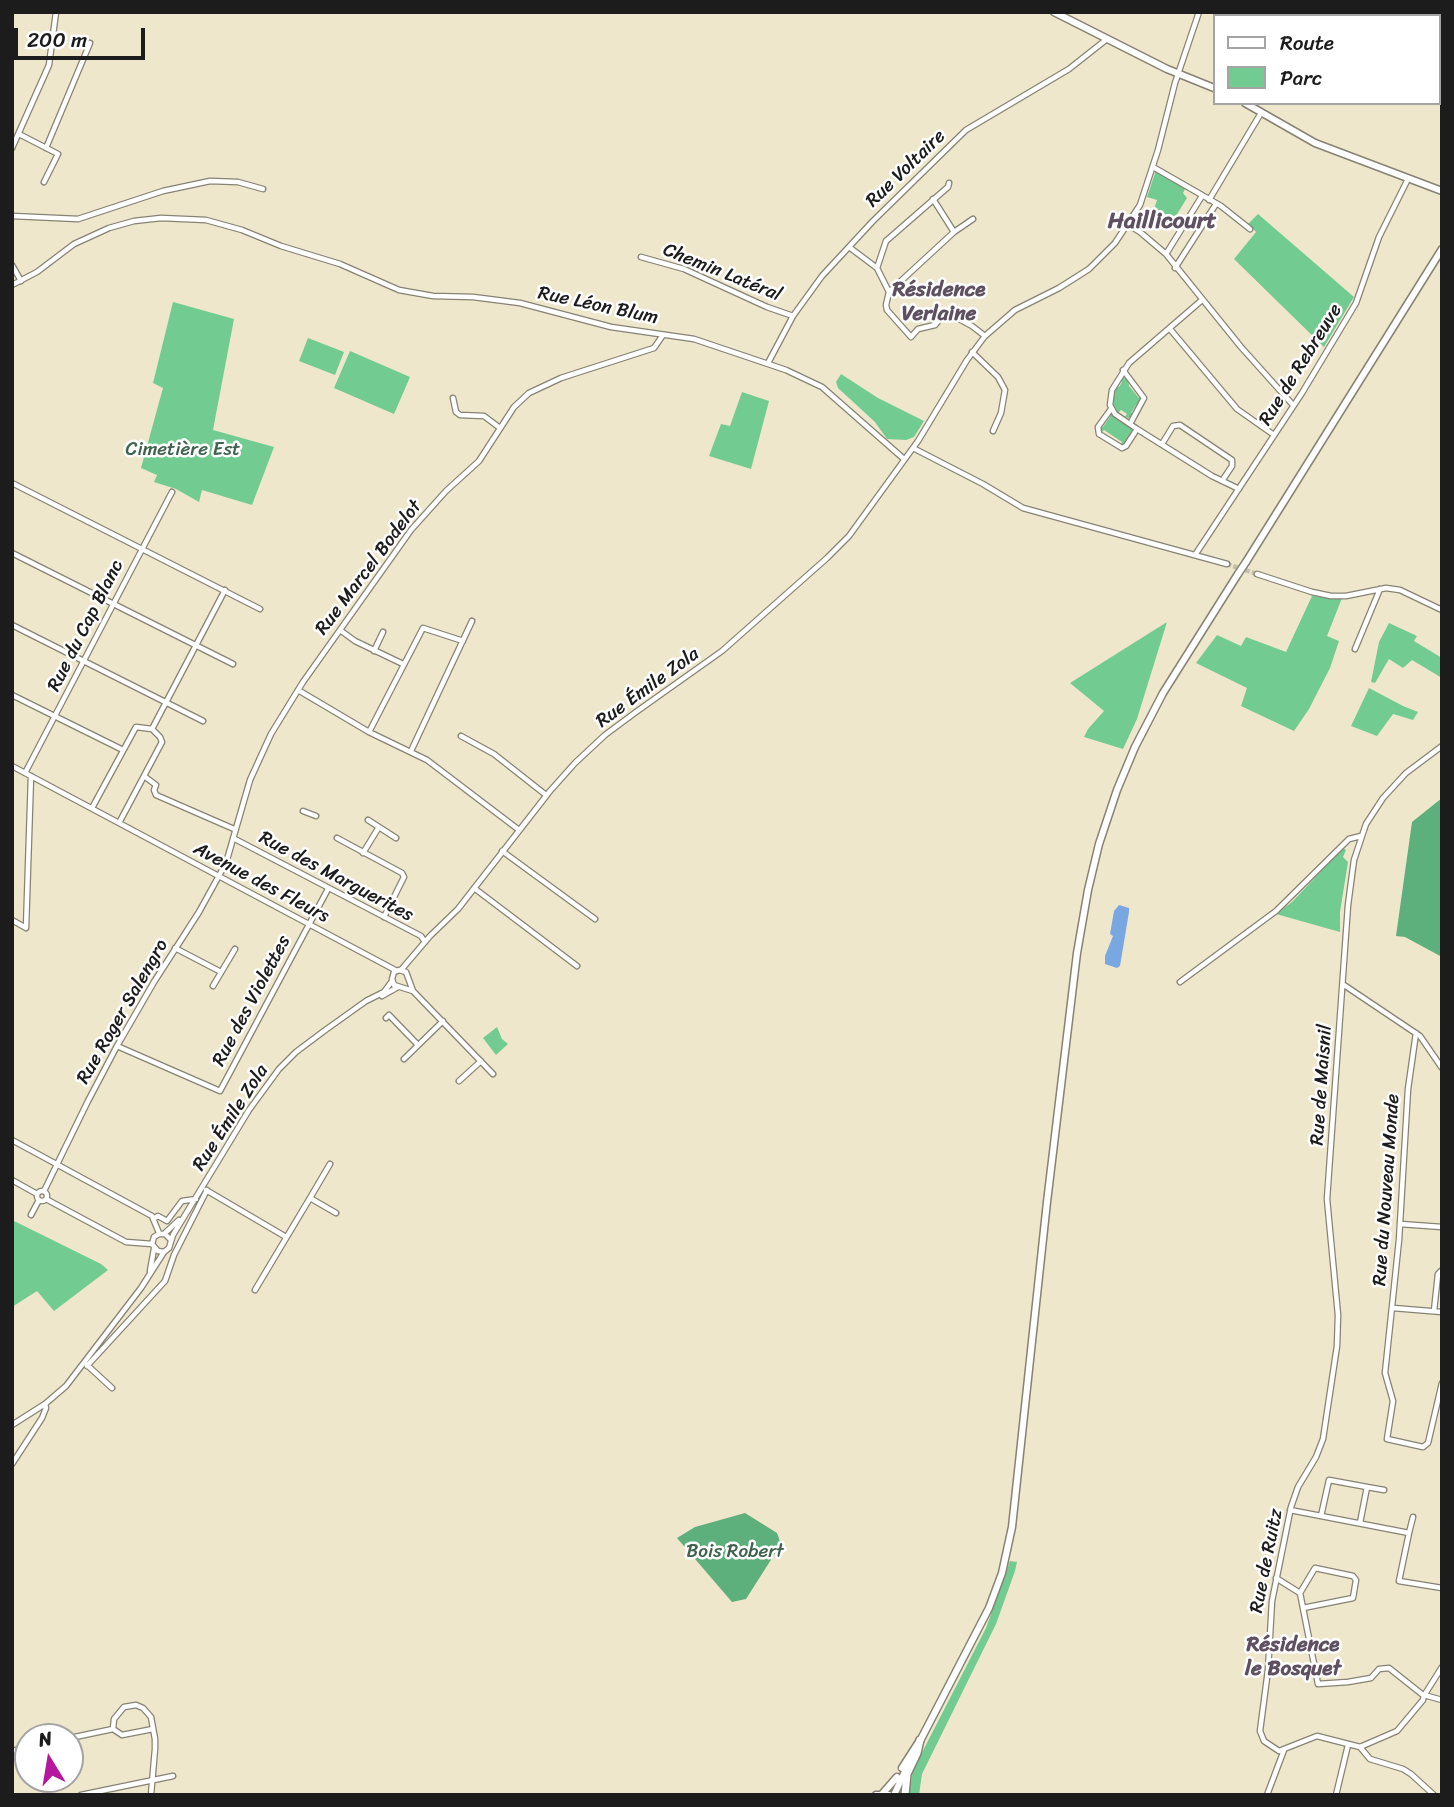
<!DOCTYPE html>
<html>
<head>
<meta charset="utf-8">
<style>
  body { margin:0 }
  #map { position:relative; width:1454px; height:1807px; overflow:hidden; background:#efe7cb; font-family:Sriracha,sans-serif }
  canvas { display:block }
  .frame { position:absolute; inset:0; border:14px solid #1c1c1c; pointer-events:none }
  .legend { position:absolute; left:1213px; top:14px; width:228px; height:91px; box-sizing:border-box; background:#fff; border:2px solid #a4a4a4; margin:0; padding:9px 12px; list-style:none; font-size:21px; color:#1c1c1c }
  .legend li { display:flex; align-items:center; gap:14px; height:35px }
  .legend b { width:35px; border:2px solid #a4a4a4 }
  .north { position:absolute; left:14px; top:1723px; width:70px; height:70px; box-sizing:border-box; background:#fff; border:2px solid #a4a4a4; border-radius:50%; rotate:349deg; font-size:19px; font-weight:700; line-height:28px; text-align:center; color:#1c1c1c }
  .north::after { content:''; display:block; margin:auto; width:24px; height:32px; background:#b5179e; clip-path:polygon(50% 0,100% 100%,50% 72%,0 100%) }
  .scale { position:absolute; left:14px; top:28px; width:131px; height:32px; box-sizing:border-box; border:4px solid #1c1c1c; border-top:0; padding-left:9px; font-size:21px; line-height:24px; white-space:nowrap; color:#1c1c1c; -webkit-text-stroke:5px #fff; paint-order:stroke }
</style>
</head>
<body>
<div id="map">
<canvas width="1454" height="1807"></canvas>
<div class="frame"></div>
<ul class="legend">
<li><b style="height:9px;background:#fff"></b>Route</li>
<li><b style="height:19px;background:#72cb91"></b>Parc</li>
</ul>
<div class="north">N</div>
<div class="scale">200 m</div>
</div>
<script>
const ctx = document.querySelector('canvas').getContext('2d');
ctx.lineJoin = 'round';
function paint(path, color) { ctx.fillStyle = color; ctx.fill(path, 'evenodd'); }
const toPath = rows => new Path2D(rows.map(r => 'M' + r).join(''));
function trace(path, color, width, dash) { ctx.strokeStyle = color; ctx.lineWidth = width; ctx.lineCap = dash ? 'butt' : 'round'; ctx.setLineDash(dash || []); ctx.stroke(path); }
function label(font, color, halo, rows, align = 'center') {
  ctx.font = font + ' Sriracha,sans-serif'; ctx.lineWidth = 5; ctx.setLineDash([]); ctx.textBaseline = 'middle'; ctx.strokeStyle = halo; ctx.fillStyle = color; for (const [text, x, y, turn = 0] of rows) {
    ctx.save(); ctx.translate(x, y); ctx.rotate((+turn || 0) * Math.PI / 180); ctx.textAlign = isNaN(turn) ? turn : align; if (halo) ctx.strokeText(text, 0, 0); ctx.fillText(text, 0, 0); ctx.restore();
  }
}
const green = toPath([
  [1156,170,1186,187,1183,193,1187,198,1174,219,1154,209,1157,200,1147,197],
  [1258,214,1354,297,1324,347,1234,259,1256,232,1248,224],
  [173,302,234,319,213,430,274,447,252,505,202,490,199,502,176,489,154,482,157,475,141,468,163,388,153,383],
  [308,338,344,352,335,375,299,361],
  [350,351,410,377,394,414,334,388],
  [841,374,878,398,924,421,914,437,906,440,887,439,875,422,838,388,836,382],
  [1124,378,1128,379,1129,386,1139,398,1141,396,1142,398,1141,403,1136,405,1131,413,1134,414,1129,418,1125,417,1127,414,1121,410,1118,413,1112,401,1115,386,1119,387,1122,382,1120,380],
  [742,392,769,401,751,469,709,456,721,424,730,426],
  [1112,413,1133,429,1124,444,1121,444,1122,442,1104,430,1102,432,1100,429,1100,426,1103,427,1110,417,1108,415],
  [1312,596,1342,598,1327,636,1339,641,1330,668,1309,709,1294,731,1241,706,1247,688,1196,663,1217,635,1241,646,1246,637,1286,652],
  [1167,622,1137,719,1123,749,1084,737,1088,729,1104,711,1070,683],
  [1389,623,1417,636,1414,641,1442,658,1442,678,1412,660,1403,668,1389,659,1375,683,1371,682,1379,642],
  [1369,688,1403,706,1418,712,1413,720,1393,714,1377,736,1351,726],
  [1343,848,1346,850,1343,857,1348,862,1340,912,1340,932,1276,914,1292,902],
  [497,1027,502,1039,508,1044,496,1055,483,1038],
  [12,1220,101,1264,108,1270,54,1311,37,1291,12,1307],
  [1010,1561,1017,1562,1015,1571,996,1624,922,1774,919,1795,909,1795,913,1770,986,1628]
]);
const forest = toPath([
  [1442,798,1442,957,1405,937,1396,936,1412,822],
  [745,1513,777,1533,781,1544,746,1599,732,1602,677,1538,695,1527]
]);
const water = toPath([
  [1119,905,1129,908,1129,912,1120,966,1117,968,1105,964,1105,956,1113,936,1110,934,1114,911]
]);
const minorTunnel = toPath([
  [1227,564,1257,574]
]);
const minor = toPath([
  [19,134,58,154,44,182],
  [12,148,49,65,56,12],
  [46,148,90,43],
  [1153,167,1221,206,1250,229],
  [933,199,954,232],
  [1209,200,1261,113],
  [12,216,78,219,163,191,210,181,238,182,263,189],
  [1129,225,1140,232,1166,254,1241,347,1293,405],
  [849,247,877,268,889,292,886,305,887,310,911,337,918,329,935,325,943,315,948,313,972,326,985,336],
  [1166,254,1202,196],
  [641,257,684,269,767,307,793,316],
  [12,265,21,281],
  [877,268,886,241,948,187,949,183],
  [1175,268,1216,204],
  [12,285,37,272,74,244,109,228,134,221,161,218,206,220,242,230,281,246,340,264,399,290,433,296,473,297,520,303,611,327,694,339,786,370,822,387,904,459],
  [889,292,954,232,973,219],
  [1202,300,1129,363,1112,390,1110,405,1115,414,1137,429,1212,476,1239,489],
  [1170,329,1237,409,1274,435],
  [972,352,998,377,1005,390,1001,413,993,431],
  [768,363,793,316,822,276,873,221,966,130,1069,69,1107,39],
  [1123,370,1144,398,1130,424],
  [453,398,456,412,460,415,484,416,500,428],
  [1111,409,1098,427,1099,434,1122,448,1126,446,1137,429],
  [1162,444,1173,426,1180,425,1232,460,1232,466,1222,481],
  [913,448,983,484,1023,508,1227,564],
  [12,483,260,609],
  [12,553,233,664],
  [1195,555,1302,393,1356,303,1379,237,1408,179],
  [1257,574,1312,592,1331,596,1346,596,1386,588,1400,590,1442,610],
  [12,625,203,721],
  [340,630,355,641,403,664],
  [1355,649,1380,589],
  [374,651,383,632],
  [298,690,369,732,427,760,519,830],
  [12,695,123,750],
  [152,729,225,590],
  [369,732,423,628,463,641],
  [461,736,494,754,546,795],
  [411,751,472,621],
  [12,766,397,971],
  [25,773,172,492],
  [144,776,156,785,154,790,156,795,234,829],
  [92,808,136,727,152,729,160,737,162,742,119,823],
  [303,811,316,816],
  [368,820,396,838],
  [233,838,421,936,425,942],
  [337,838,402,873,404,877,384,917],
  [502,851,595,919],
  [363,853,379,827],
  [474,888,577,966],
  [12,920,26,928,31,776],
  [175,948,221,972],
  [401,970,430,936,458,909,550,791,575,763,605,735,636,712,722,651,827,558,849,536,918,441,967,360,985,336,1015,310,1059,288,1089,269,1115,243,1140,205,1158,150,1175,83,1199,12],
  [1180,982,1276,911,1349,839,1361,836],
  [1344,985,1420,1036,1442,1068],
  [213,986,235,949],
  [413,991,406,972,399,970,394,972,392,979,394,985,413,991,493,1074],
  [382,996,398,987],
  [386,1018,389,1015,418,1045],
  [1416,1033,1408,1089,1399,1240,1385,1373,1393,1401,1387,1439,1423,1447,1428,1443,1442,1383],
  [117,1046,220,1091,328,889],
  [404,1059,443,1021],
  [459,1081,481,1061],
  [12,1140,152,1216,159,1233],
  [12,1180,37,1194],
  [206,1190,286,1237],
  '37 1196a5 5 0 1 1 10 0a5 5 0 1 1-10 0Z',
  [44,1191,88,1101,117,1046,154,982,199,912,226,863,250,780,271,734,303,682,411,530,446,491,479,461,514,407,529,393,561,378,654,348,663,335],
  [310,1198,330,1164],
  [46,1199,126,1242,152,1244],
  [31,1215,39,1200],
  [153,1219,158,1216,167,1221,182,1201,196,1199],
  [1400,1224,1442,1227],
  [165,1233,179,1220],
  [171,1240,165,1234,159,1234,154,1237,152,1244,158,1251,164,1252,169,1248,173,1235,249,1110,279,1069,296,1052,324,1031,366,1001,384,992,392,981],
  [150,1271,154,1249],
  [255,1290,310,1198,336,1213],
  [1393,1308,1442,1312],
  [1434,1311,1438,1274,1442,1270],
  [87,1365,112,1388],
  [87,1366,165,1281,174,1255,207,1190],
  [12,1425,45,1404,66,1386,141,1288,164,1252],
  [12,1464,42,1418,46,1408,45,1404],
  [1367,1487,1384,1490],
  [1290,1510,1409,1533,1399,1581,1442,1588],
  [1321,1516,1329,1480,1367,1487,1360,1523],
  [1409,1533,1413,1517],
  [1276,1578,1300,1593,1318,1684,1348,1682,1371,1678,1379,1669,1389,1668,1423,1695],
  [1300,1593,1315,1568,1353,1576,1356,1580,1353,1598,1303,1608],
  [1425,1694,1442,1667],
  [70,1738,113,1729],
  [1360,1747,1397,1731,1423,1700,1424,1695,1442,1700],
  [1360,1747,1370,1759,1403,1769,1411,1774,1434,1795],
  [12,1751,28,1747],
  [1279,1751,1264,1741,1260,1731,1268,1670,1272,1601,1291,1507,1298,1487,1316,1457,1323,1439,1337,1346,1338,1315,1327,1199,1348,905,1354,860,1366,824,1383,798,1406,773,1442,746],
  [1279,1751,1317,1736,1360,1747],
  [81,1795,173,1776],
  [151,1795,155,1749,155,1739,151,1717,143,1708,136,1705,124,1707,114,1719,113,1729,122,1735,153,1729],
  [1267,1795,1284,1750],
  [1336,1795,1348,1745]
]);
const major = toPath([
  [1054,12,1167,69,1214,88],
  [1245,103,1315,143,1442,191],
  [1246,562,1442,249],
  [919,1743,989,1608,1002,1573,1012,1527,1047,1202,1077,953,1088,890,1099,844,1117,790,1135,747,1163,693,1238,574],
  [902,1768,920,1740],
  [883,1793,897,1777],
  [876,1795,889,1795],
  [894,1795,908,1765]
]);
const highway = toPath([
  [905,1795,907,1774,917,1753,920,1740]
]);
const majorBridge = toPath([
  [1238,574,1246,562]
]);
const streetNames = [
  ["Rue Voltaire",906,169,-44],
  ["Chemin Latéral",722,273,22],
  ["Rue Léon Blum",598,306,12],
  ["Rue de Rebreuve",1301,365,-58],
  ["Rue Marcel Bodelot",369,568,-53],
  ["Rue du Cap Blanc",86,626,-63],
  ["Rue Émile Zola",648,688,-36],
  ["Rue des Marguerites",336,877,28],
  ["Avenue des Fleurs",261,883,28],
  ["Rue des Violettes",252,1001,-62],
  ["Rue Roger Salengro",123,1012,-60],
  ["Rue de Maisnil",1322,1085,-86],
  ["Rue Émile Zola",231,1118,-57],
  ["Rue du Nouveau Monde",1387,1190,-86],
  ["Rue de Ruitz",1267,1561,-79]
];
const parkNames = [
  ["Cimetière Est",183,450],
  ["Bois Robert",735,1552]
];
const neighbourhoodNames = [
  ["Résidence",939,291],
  ["Verlaine",939,315],
  ["Résidence",1293,1646],
  ["le Bosquet",1293,1670]
];
const quarterNames = [
  ["Haillicourt",1162,222]
];
paint(green, '#72cb91');
paint(forest, '#5daf7b');
paint(water, '#79a7e2');
trace(minorTunnel, '#c5bea8', 4.5, [4.5, 2]);
trace(minor, '#868274', 7);
trace(major, '#868274', 9);
trace(highway, '#868274', 10);
trace(minor, '#fff', 4.5);
trace(major, '#fff', 6);
trace(highway, '#fff', 7);
trace(majorBridge, '#868274', 9, []);
trace(majorBridge, '#fff', 6);
label('19px', '#1c1c1c', '#fff', streetNames);
label('19px', '#3e624b', '#fff', parkNames);
label('bold 21px', '#5e5060', '#fff', neighbourhoodNames);
label('bold 23px', '#5e5060', '#fff', quarterNames);
</script>
</body>
</html>
